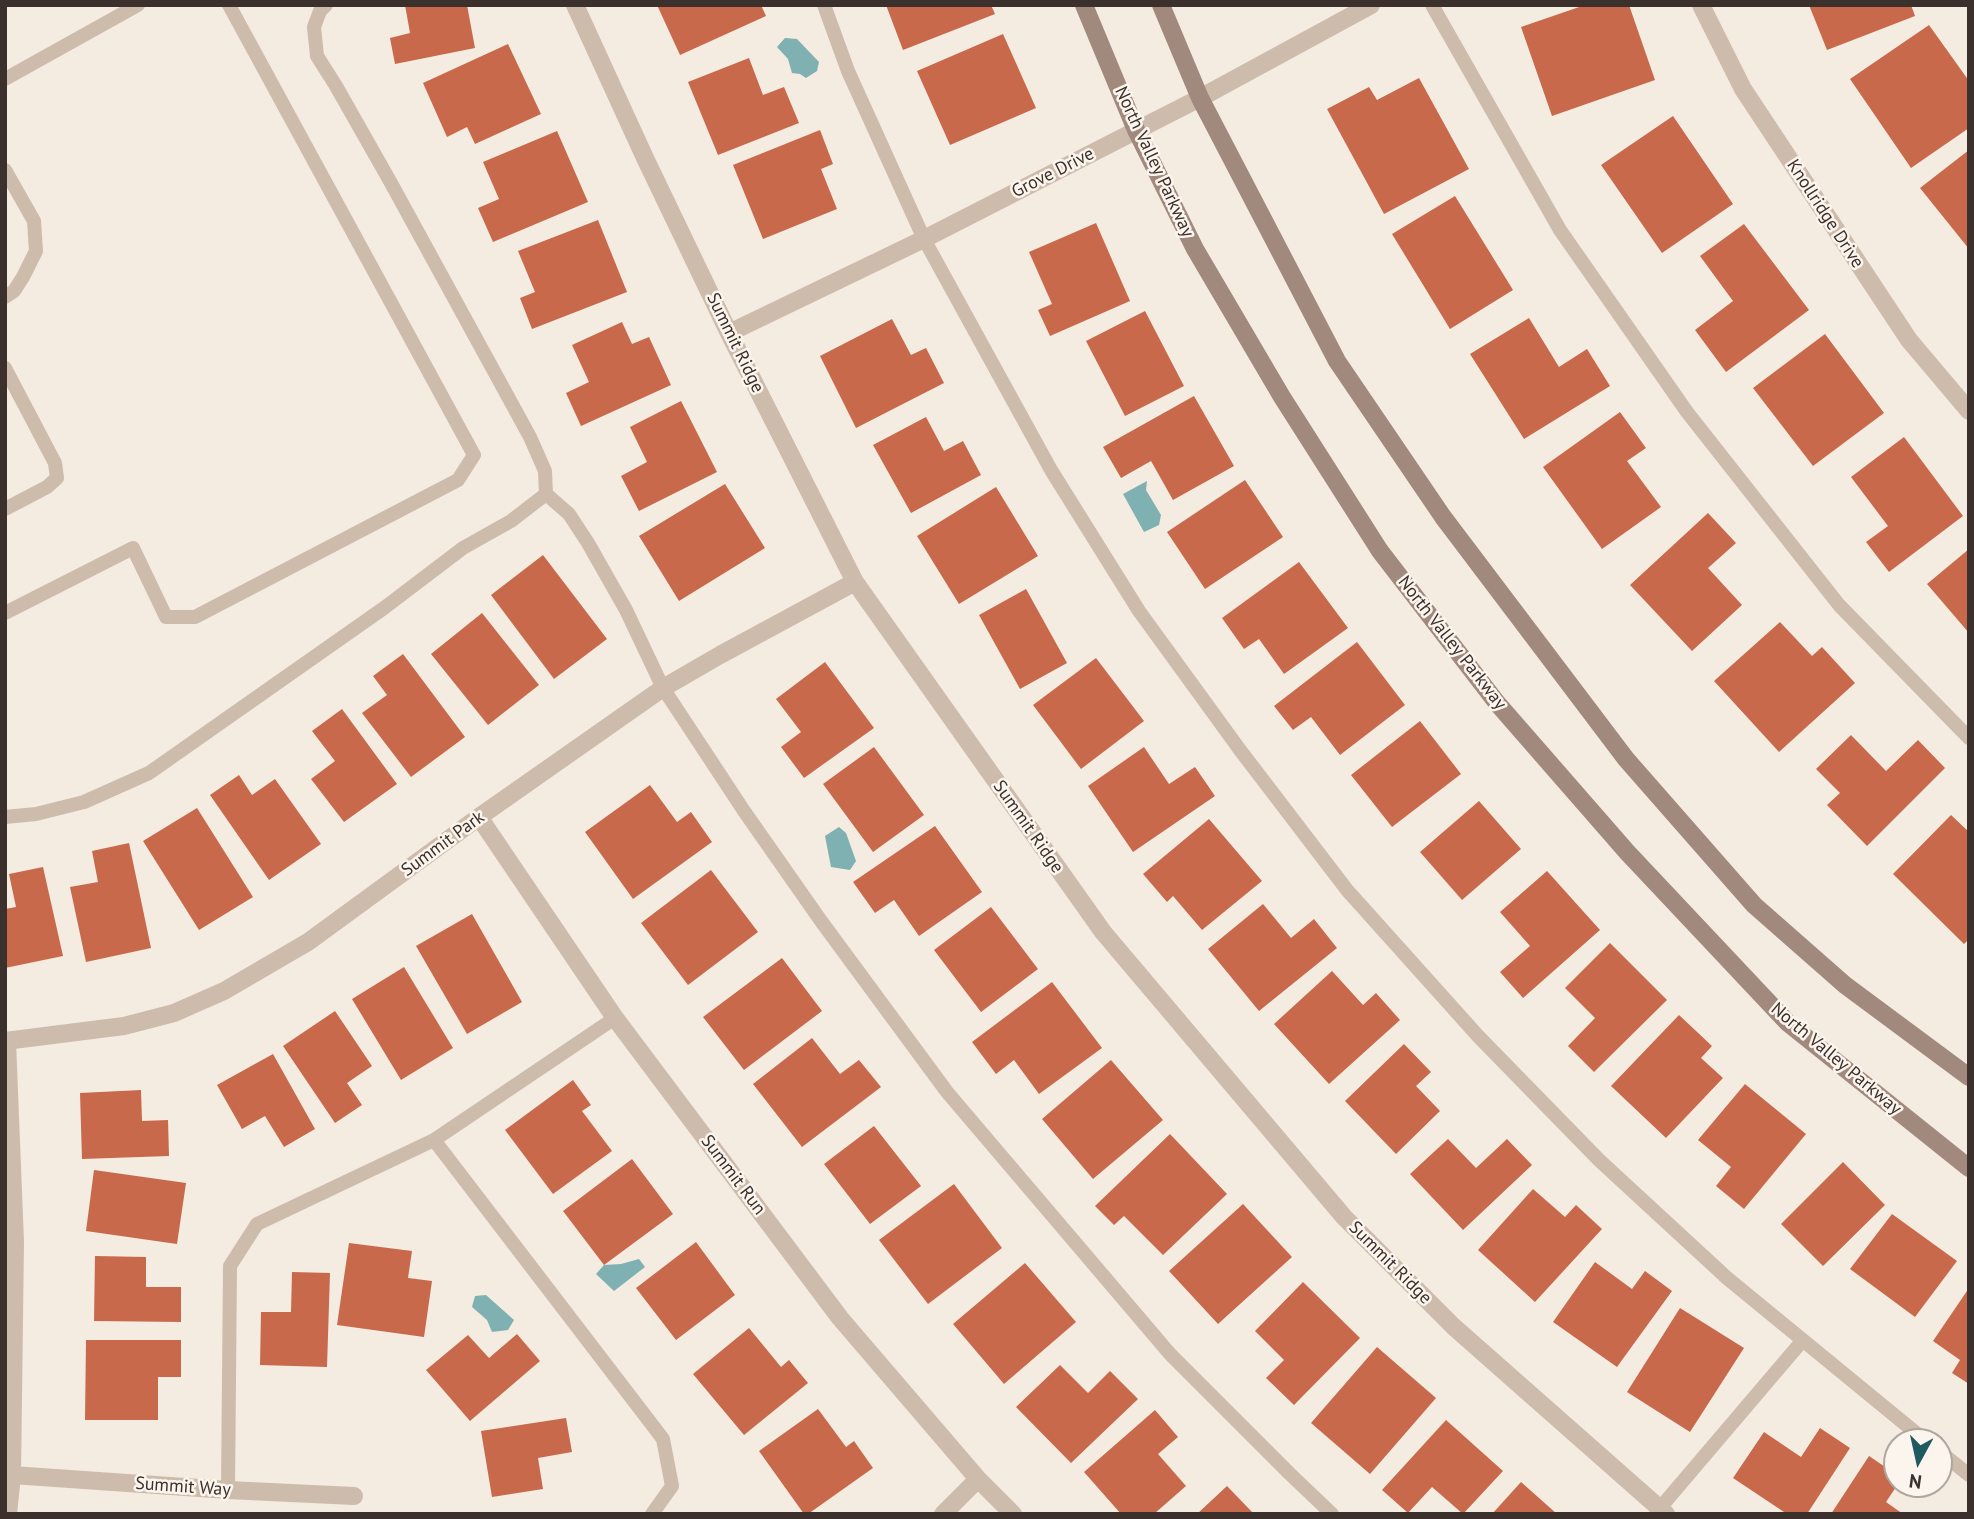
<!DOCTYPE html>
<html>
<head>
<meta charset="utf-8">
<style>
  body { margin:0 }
  #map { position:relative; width:1974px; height:1519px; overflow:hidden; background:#f4ebe1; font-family:"PT Sans",sans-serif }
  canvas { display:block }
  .frame { position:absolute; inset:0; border:7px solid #3b302b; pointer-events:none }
  .north { position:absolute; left:1883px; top:1428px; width:70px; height:70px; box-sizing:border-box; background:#fbf5ee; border:2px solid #aea6a0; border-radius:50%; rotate:188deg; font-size:19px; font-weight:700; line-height:28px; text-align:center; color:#3b302b }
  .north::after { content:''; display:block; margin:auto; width:24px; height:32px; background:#1f5a5e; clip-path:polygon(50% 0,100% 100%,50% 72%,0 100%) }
</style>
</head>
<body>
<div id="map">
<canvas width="1974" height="1519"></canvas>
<div class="frame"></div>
<div class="north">N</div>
</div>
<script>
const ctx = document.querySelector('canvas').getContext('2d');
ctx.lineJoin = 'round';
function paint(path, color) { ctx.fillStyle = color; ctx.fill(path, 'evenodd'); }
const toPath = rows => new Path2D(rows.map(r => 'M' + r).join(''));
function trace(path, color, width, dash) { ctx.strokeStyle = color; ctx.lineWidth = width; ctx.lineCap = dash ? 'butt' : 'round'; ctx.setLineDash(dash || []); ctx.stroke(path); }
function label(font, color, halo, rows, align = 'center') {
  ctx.font = font + ' "PT Sans",sans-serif'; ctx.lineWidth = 5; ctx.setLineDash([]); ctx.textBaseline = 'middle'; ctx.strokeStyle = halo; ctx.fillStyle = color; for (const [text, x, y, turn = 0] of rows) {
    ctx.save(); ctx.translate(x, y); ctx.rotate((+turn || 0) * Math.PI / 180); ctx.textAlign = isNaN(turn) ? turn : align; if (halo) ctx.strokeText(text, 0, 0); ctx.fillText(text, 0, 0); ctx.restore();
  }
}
const water = toPath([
  [785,38,797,39,819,62,817,71,806,78,800,74,792,73,788,59,777,47],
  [1147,481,1146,490,1161,515,1159,525,1144,532,1123,494],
  [839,827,846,833,856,861,850,870,831,867,825,836],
  [639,1259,645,1267,614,1291,596,1274,604,1265,621,1264],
  [486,1295,514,1320,508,1330,492,1332,487,1320,472,1307,475,1296]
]);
const building = toPath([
  [405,5,467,5,475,48,395,64,390,38,410,33],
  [657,5,761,5,766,16,680,55],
  [886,5,991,5,995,14,903,50],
  [1585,5,1629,5,1655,80,1552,116,1521,27],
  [1809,5,1911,5,1915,16,1827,50],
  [1929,25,1969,81,1969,128,1911,168,1850,79],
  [1003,34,1036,108,950,145,917,71],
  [508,44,541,114,475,144,467,127,447,137,423,83],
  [749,58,763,95,784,87,799,123,718,155,688,82],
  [1419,78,1469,169,1384,214,1327,109,1369,87,1377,100],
  [1673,116,1733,204,1662,253,1601,165],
  [820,130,833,164,821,169,837,209,763,239,733,165],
  [557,131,588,202,493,242,478,208,499,199,483,162],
  [1969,150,1969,249,1920,188],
  [1455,196,1513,290,1450,329,1392,234],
  [598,220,627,292,532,329,520,298,535,292,518,251],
  [1096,223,1130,301,1050,336,1038,310,1052,304,1029,252],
  [1744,224,1809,310,1726,372,1695,330,1733,301,1700,256],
  [1145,311,1184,386,1125,416,1086,341],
  [1529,318,1559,367,1587,349,1610,386,1524,439,1470,354],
  [892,319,911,355,926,348,944,383,856,428,820,356],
  [622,322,632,344,649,337,671,385,581,426,566,393,589,382,572,345],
  [1825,334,1884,413,1813,466,1753,388],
  [1194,396,1234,466,1173,500,1151,461,1121,478,1103,447],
  [681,401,717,472,639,511,621,476,647,462,630,427],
  [1620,412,1646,448,1627,461,1661,507,1602,549,1543,467],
  [926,417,944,451,963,441,981,475,911,513,873,445],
  [1904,437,1963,516,1889,572,1866,542,1888,526,1851,477],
  [1245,480,1283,537,1205,589,1167,532],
  [725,484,765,548,679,601,639,536],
  [996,487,1038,556,959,604,917,536],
  [1708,513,1736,543,1708,568,1742,605,1692,651,1630,585],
  [1969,549,1969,633,1927,584],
  [543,555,607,639,554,679,491,595],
  [1299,562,1348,628,1284,674,1259,639,1244,649,1222,618],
  [1026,589,1067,663,1020,689,979,615],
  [482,613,539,685,488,725,431,654],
  [1780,622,1812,656,1822,647,1855,683,1779,752,1714,681],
  [1357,642,1405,705,1340,755,1311,717,1293,730,1274,706],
  [403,654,465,737,411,777,362,713,387,695,373,676],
  [1096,658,1144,721,1081,769,1033,705],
  [825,662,874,728,804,778,781,747,801,732,776,699],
  [342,709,397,784,344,822,311,779,335,761,312,731],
  [1420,721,1461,774,1392,827,1351,775],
  [1851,735,1886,771,1918,740,1945,768,1867,846,1827,805,1840,793,1816,769],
  [874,747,924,815,873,852,823,784],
  [1144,747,1169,784,1195,767,1215,796,1133,852,1088,786],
  [239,775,252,795,275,779,321,844,269,880,210,795],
  [650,785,677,822,691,812,712,842,633,899,585,832],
  [1479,801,1521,849,1462,900,1420,852],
  [197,808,253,897,199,930,143,841],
  [1951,815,1969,832,1969,939,1964,944,1893,874],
  [1209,819,1262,881,1202,930,1173,896,1167,902,1143,874],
  [935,826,982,892,919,936,894,900,875,913,853,882],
  [129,843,151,948,86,962,70,887,98,882,92,851],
  [43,867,63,956,5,968,5,909,16,907,9,874],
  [711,870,758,932,688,985,641,923],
  [1547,871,1600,930,1523,998,1500,972,1530,946,1500,912],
  [1263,904,1291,938,1314,919,1337,948,1259,1011,1208,949],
  [991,907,1038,969,981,1012,934,950],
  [472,914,522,1002,467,1034,416,946],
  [1610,943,1667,1000,1594,1072,1568,1046,1595,1018,1565,988],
  [782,958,822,1011,744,1070,703,1017],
  [404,967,453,1048,401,1080,352,999],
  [1332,971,1363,1005,1376,993,1400,1020,1329,1084,1274,1024],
  [1052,982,1102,1048,1039,1094,1014,1060,996,1074,972,1042],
  [335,1011,372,1066,347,1083,362,1105,335,1123,283,1046],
  [1679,1015,1712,1046,1701,1058,1723,1078,1666,1138,1611,1086],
  [812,1038,840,1074,859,1060,881,1087,802,1147,753,1084],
  [1404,1044,1431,1072,1416,1086,1440,1111,1396,1154,1345,1101],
  [273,1054,315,1129,284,1147,265,1116,242,1129,217,1085],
  [1111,1060,1163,1120,1093,1179,1042,1119],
  [573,1080,591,1105,582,1111,612,1151,553,1194,505,1130],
  [1745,1084,1806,1134,1744,1209,1716,1186,1731,1167,1698,1140],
  [141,1090,142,1121,168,1120,169,1156,82,1159,80,1093],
  [874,1126,921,1186,870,1224,824,1164],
  [1170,1134,1227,1194,1163,1255,1124,1216,1114,1225,1095,1206],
  [1448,1139,1476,1168,1507,1139,1532,1165,1463,1230,1410,1174],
  [632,1159,673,1214,604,1265,563,1211],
  [1843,1162,1885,1205,1823,1266,1781,1224],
  [94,1170,186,1183,177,1244,86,1231],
  [954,1184,1002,1248,928,1304,879,1240],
  [1533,1189,1565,1217,1576,1205,1602,1229,1535,1302,1478,1250],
  [1243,1204,1292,1257,1218,1324,1169,1271],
  [1892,1214,1957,1261,1915,1317,1850,1269],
  [696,1242,735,1295,676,1340,636,1288],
  [349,1243,412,1251,408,1278,432,1281,424,1337,337,1325],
  [95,1256,146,1257,146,1287,181,1287,181,1322,94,1321],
  [1595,1262,1632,1289,1645,1271,1672,1291,1617,1367,1553,1322],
  [1025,1263,1076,1322,1004,1384,953,1324],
  [292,1272,330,1273,327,1367,260,1365,261,1312,291,1312],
  [1303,1282,1360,1338,1294,1405,1266,1378,1284,1360,1255,1331],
  [1969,1288,1969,1384,1952,1373,1960,1360,1933,1341],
  [1680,1308,1744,1348,1690,1432,1627,1392],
  [749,1328,781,1367,789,1360,808,1383,744,1435,693,1374],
  [517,1334,540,1361,470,1421,426,1370,468,1335,489,1358],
  [86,1340,181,1340,181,1377,158,1377,158,1420,85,1420],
  [1377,1347,1436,1398,1370,1474,1311,1423],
  [1060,1365,1088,1393,1110,1371,1138,1399,1071,1463,1016,1407],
  [818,1409,846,1447,854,1441,873,1468,808,1514,804,1514,759,1451],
  [1155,1410,1178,1437,1158,1454,1186,1486,1154,1514,1121,1514,1084,1472],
  [566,1418,572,1452,538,1458,543,1489,492,1497,481,1431],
  [1446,1420,1503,1471,1463,1514,1432,1487,1408,1513,1382,1490],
  [1820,1428,1850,1448,1807,1514,1787,1514,1733,1478,1764,1432,1801,1457],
  [1869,1456,1897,1475,1898,1484,1886,1502,1903,1514,1831,1514],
  [1521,1482,1557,1514,1492,1514],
  [1227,1486,1252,1512,1197,1514]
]);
const lane = toPath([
  [824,5,848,71,924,239,1051,470,1139,611,1240,750,1347,890,1478,1036,1599,1160,1727,1278,1927,1442],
  [1432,5,1560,230,1687,412,1839,605,1969,738],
  [5,79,138,5],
  [5,170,34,221,36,251,23,277,14,291,5,297],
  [5,368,55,463,57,478,47,487,5,509],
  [546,494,569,514,588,543,626,610,663,688,744,811,821,921,947,1092,1170,1354,1290,1474,1332,1514],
  [5,613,133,548,166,617,195,617,458,480,474,455,229,5],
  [5,817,36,814,84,802,149,773,384,608,463,548,511,521,546,494,545,471,530,437,391,183,336,86,317,56,314,27,320,11,326,5],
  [434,1140,663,1439,672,1486,652,1514],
  [1939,1451,1969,1475],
  [228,1490,230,1266,257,1224,434,1140,615,1018],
  [1660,1508,1803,1340]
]);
const street = toPath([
  [575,5,645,158,729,333,855,582,1103,932,1344,1217,1454,1327,1666,1514],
  [1701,5,1743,89,1909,340,1969,411],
  [729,333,924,239,1102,148,1200,98,1371,5],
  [479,817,615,1018,840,1318,978,1479,1013,1514],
  [5,1041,124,1026,174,1013,224,991,308,942,479,817,663,688,720,655,855,582],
  [7,1041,15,1242,12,1475,8,1514],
  [12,1475,228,1490,354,1496],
  [943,1514,978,1479]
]);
const secondary = toPath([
  [1084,5,1136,130,1195,249,1282,397,1380,551,1497,703,1627,852,1788,1023,1969,1168],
  [1161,5,1200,98,1337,361,1443,517,1626,759,1754,905,1845,985,1969,1077]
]);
const streetNames = [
  ["North Valley Parkway",1154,162,65],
  ["Grove Drive",1053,173,-27],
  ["Knollridge Drive",1825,214,57],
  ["Summit Ridge",735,343,64],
  ["North Valley Parkway",1452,643,52],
  ["Summit Ridge",1028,827,55],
  ["Summit Park",443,844,-36],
  ["North Valley Parkway",1836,1059,40],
  ["Summit Run",733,1175,53],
  ["Summit Ridge",1390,1263,45],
  ["Summit Way",183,1487,4]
];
paint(water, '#7fb0b2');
paint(building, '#c8694b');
trace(lane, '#cdbbac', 14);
trace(street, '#cdbbac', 18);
trace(secondary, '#a18a7d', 18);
label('18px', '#3b302b', '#fbf5ee', streetNames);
</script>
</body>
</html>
